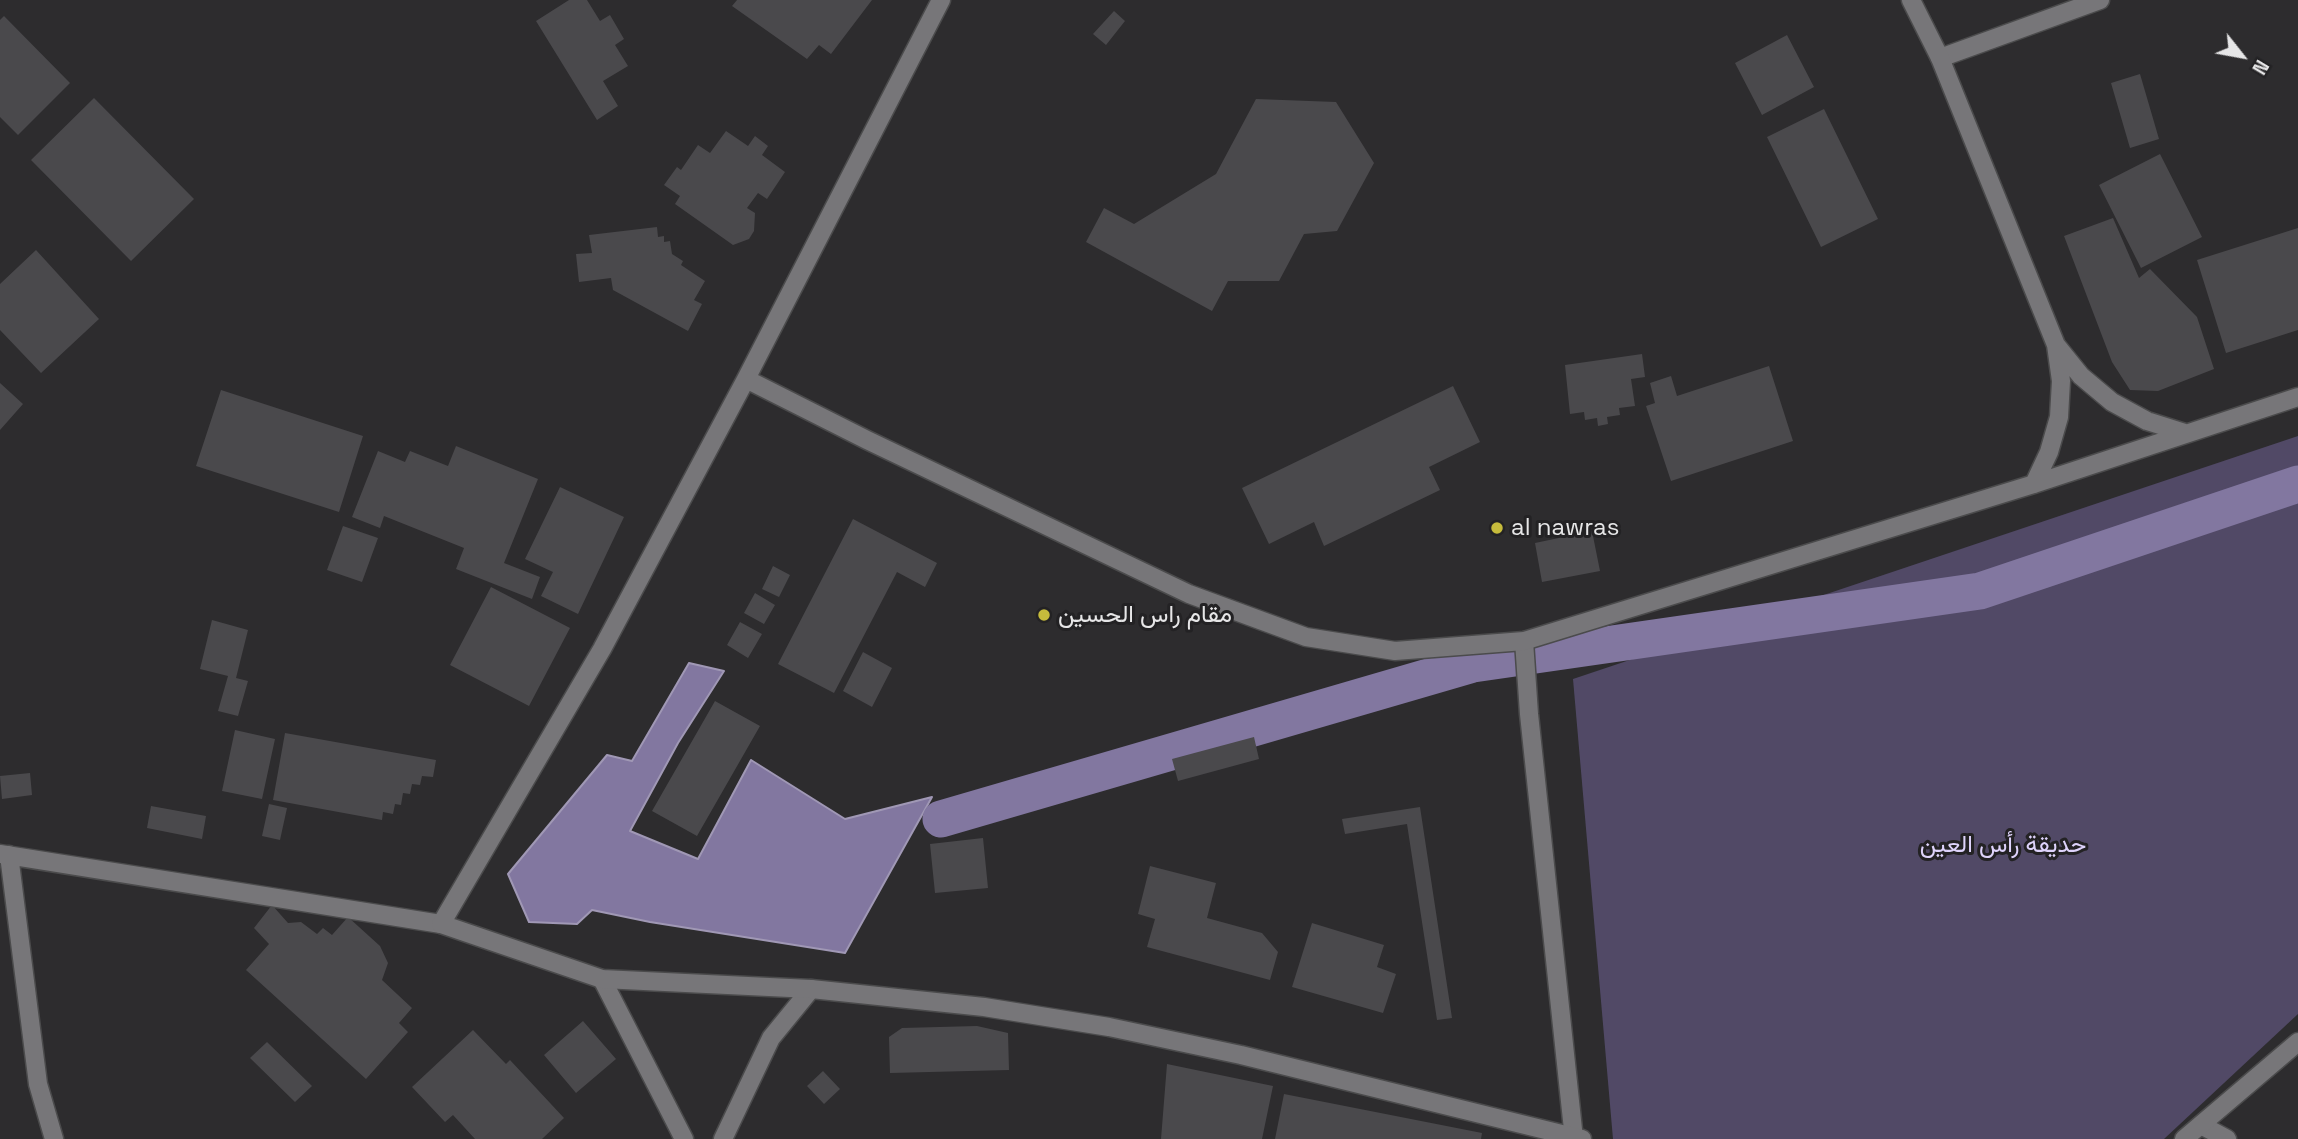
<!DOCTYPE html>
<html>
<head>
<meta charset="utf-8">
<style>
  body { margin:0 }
  #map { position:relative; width:2298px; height:1139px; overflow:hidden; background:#2d2c2e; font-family:"Space Grotesk",sans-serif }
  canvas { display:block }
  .north { position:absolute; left:2207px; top:21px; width:70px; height:70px; -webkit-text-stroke:5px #232224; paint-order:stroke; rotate:121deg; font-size:19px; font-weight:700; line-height:28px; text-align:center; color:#e6e6e7 }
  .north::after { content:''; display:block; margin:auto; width:24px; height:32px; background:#e6e6e7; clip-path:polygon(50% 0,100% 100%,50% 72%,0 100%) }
</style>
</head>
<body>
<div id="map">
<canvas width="2298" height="1139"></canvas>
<div class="north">N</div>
</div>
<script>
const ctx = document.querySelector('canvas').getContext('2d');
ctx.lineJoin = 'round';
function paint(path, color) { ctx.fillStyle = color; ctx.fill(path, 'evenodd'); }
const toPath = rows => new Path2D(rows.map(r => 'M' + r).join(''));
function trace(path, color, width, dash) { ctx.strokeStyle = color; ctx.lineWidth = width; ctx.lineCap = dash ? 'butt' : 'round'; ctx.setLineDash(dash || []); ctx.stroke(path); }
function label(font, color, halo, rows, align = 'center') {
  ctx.font = font + ' "Space Grotesk",Vazirmatn,sans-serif'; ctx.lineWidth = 6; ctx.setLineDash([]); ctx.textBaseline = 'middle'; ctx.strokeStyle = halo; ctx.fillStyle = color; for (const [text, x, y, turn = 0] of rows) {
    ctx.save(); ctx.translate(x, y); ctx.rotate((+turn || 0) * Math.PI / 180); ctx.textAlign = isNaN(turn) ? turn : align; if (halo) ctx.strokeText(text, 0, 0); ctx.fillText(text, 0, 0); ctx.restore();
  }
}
const green = toPath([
  [2298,436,2298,1014,2164,1139,1613,1139,1573,679]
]);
const water = toPath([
  [689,663,724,671,678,743,630,831,698,859,751,760,845,819,932,797,845,953,650,922,592,910,577,924,529,922,508,874,607,755,632,761,689,663]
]);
const canal = toPath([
  [941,819,1473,664,1980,591,2298,484]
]);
const building = toPath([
  [569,0,587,0,600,21,610,15,624,39,615,45,628,66,603,81,618,106,597,120,536,21],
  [737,0,872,0,831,54,819,45,807,59,732,6],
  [1114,11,1125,21,1106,45,1093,34],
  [4,16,70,83,18,135,0,117,0,20],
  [1787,35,1814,87,1762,115,1735,63],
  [2140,74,2159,139,2130,148,2111,83],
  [94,98,194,199,131,261,31,160],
  [1256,99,1336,102,1374,163,1337,231,1304,234,1279,281,1228,281,1212,311,1086,242,1104,208,1134,224,1216,174],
  [1824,109,1878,219,1821,247,1767,137],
  [726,131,748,146,755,136,768,146,762,155,785,172,767,199,758,193,747,208,755,213,754,231,749,239,733,245,675,204,680,196,664,185,677,167,681,170,698,145,710,153],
  [2160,154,2202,237,2141,268,2099,185],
  [2113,218,2139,278,2150,269,2197,317,2214,369,2158,391,2130,390,2112,362,2064,236],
  [657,227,658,237,664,236,664,242,670,241,672,254,683,261,681,265,705,281,694,300,702,304,688,331,613,290,611,278,579,282,576,254,592,253,589,235],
  [2298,228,2298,330,2226,353,2197,260],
  [36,250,99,319,41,373,0,330,0,284],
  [1642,354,1645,377,1631,379,1635,406,1619,408,1620,415,1607,417,1608,424,1598,426,1597,418,1585,420,1584,412,1570,414,1565,365],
  [1769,366,1793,441,1671,481,1646,406,1655,403,1650,383,1671,376,1677,396],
  [0,383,23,404,0,430],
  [1453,386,1480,442,1429,467,1440,490,1324,546,1314,522,1269,544,1242,488],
  [221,390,363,436,339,512,196,466],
  [456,446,538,479,504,563,540,577,532,599,456,569,464,548,384,516,380,528,352,517,378,451,405,462,410,451,448,466],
  [560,487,624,517,578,614,541,596,553,572,525,559],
  [853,519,937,563,925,587,897,572,834,693,778,664],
  [343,526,378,538,362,582,327,570],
  [1592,531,1600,571,1542,582,1535,543],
  [773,566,790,575,779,597,762,589],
  [491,587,570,628,529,706,450,665],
  [755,593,775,605,764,624,744,613],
  [212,620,248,630,236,678,248,681,238,716,218,711,228,676,200,669],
  [740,622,762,634,748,658,727,645],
  [863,652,892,668,872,707,843,691],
  [715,701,760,726,697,836,652,811],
  [235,730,275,739,262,799,222,791],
  [285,733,436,760,433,777,422,776,420,785,412,784,410,794,403,793,401,805,395,804,393,814,383,812,382,820,273,800],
  [1254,737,1259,759,1178,781,1172,759],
  [30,773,32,795,2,799,0,776],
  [269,804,287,808,280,840,262,836],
  [151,806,206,816,202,839,147,828],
  [1420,807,1452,1018,1437,1020,1407,824,1345,834,1342,819],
  [983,838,988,888,935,893,930,844],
  [1150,866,1216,883,1207,918,1262,933,1278,952,1270,980,1147,947,1155,919,1138,914],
  [272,905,288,923,301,922,317,934,323,928,332,935,348,917,380,946,388,963,382,980,412,1008,399,1023,408,1032,366,1079,246,970,269,944,254,928],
  [1312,923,1384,945,1377,967,1396,974,1383,1013,1292,987],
  [583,1021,616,1059,576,1093,544,1055],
  [977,1026,1008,1033,1009,1070,890,1073,889,1037,902,1028],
  [473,1030,506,1064,510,1060,564,1118,542,1139,475,1139,453,1115,445,1122,412,1087],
  [267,1042,312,1086,295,1102,250,1058],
  [1167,1064,1273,1086,1262,1139,1161,1139],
  [823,1071,840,1089,824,1104,807,1086],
  [1284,1094,1482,1133,1481,1139,1275,1139]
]);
const pedestrian = toPath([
  [1524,641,1529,714,1574,1139]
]);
const minor = toPath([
  [1940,58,2100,0],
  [0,854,441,924],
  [9,855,38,1084,54,1139],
  [602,979,684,1139],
  [2201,1125,2227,1139],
  [723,1139,771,1038,811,989]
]);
const tertiary = toPath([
  [941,0,746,379,602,649,441,924,602,979,811,989,984,1007,1109,1027,1241,1055,1582,1139],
  [1911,0,1940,58,2056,345,2061,381,2059,417,2049,452,2034,484],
  [2056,345,2081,376,2112,402,2147,421,2185,433],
  [746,379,867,440,1189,594,1306,637,1395,651,1524,641,2034,484,2298,397],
  [2184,1139,2298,1042]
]);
const markers = [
  [1497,528,7,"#c6bb3c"],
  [1044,615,7,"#c6bb3c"]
];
const poiNames = [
  ["al nawras",1511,528],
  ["مقام راس الحسين",1058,615]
];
const parkNames = [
  ["حديقة رأس العين",2003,845]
];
paint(green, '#514966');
paint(water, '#8277a0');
trace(water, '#a098b5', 2);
trace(canal, '#8277a0', 37);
paint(building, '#4a494c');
trace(pedestrian, '#4b4b4c', 21);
trace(minor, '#4b4b4c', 21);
trace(tertiary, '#4b4b4c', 21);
trace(pedestrian, '#777679', 18);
trace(minor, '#777679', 18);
trace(tertiary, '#777679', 18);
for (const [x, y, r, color] of markers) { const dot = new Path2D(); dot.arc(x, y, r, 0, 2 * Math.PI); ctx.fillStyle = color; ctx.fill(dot); trace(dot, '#232224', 2.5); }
label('24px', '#e6e6e7', '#232224', poiNames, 'left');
label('24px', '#ded3fb', '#232224', parkNames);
</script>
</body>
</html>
